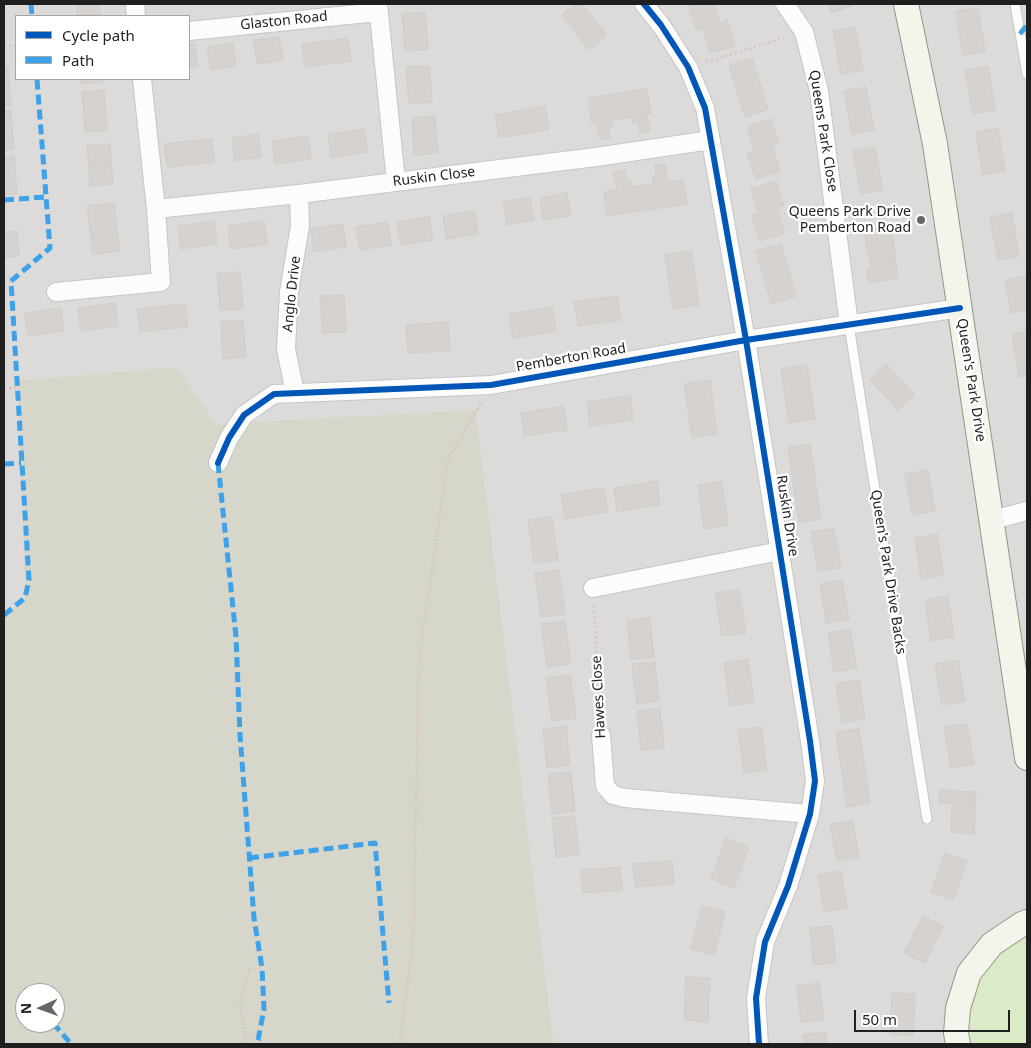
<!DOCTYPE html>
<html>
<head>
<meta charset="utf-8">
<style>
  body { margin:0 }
  #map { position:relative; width:1031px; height:1048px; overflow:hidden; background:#eeebe8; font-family:"Noto Sans",sans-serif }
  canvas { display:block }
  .frame { position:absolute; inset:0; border:5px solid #1f1f1f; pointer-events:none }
  .legend { position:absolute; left:15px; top:15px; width:175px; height:65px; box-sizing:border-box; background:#fff; border:1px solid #a5a5a5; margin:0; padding:6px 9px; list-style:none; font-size:15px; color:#1f1f1f }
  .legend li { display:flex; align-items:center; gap:10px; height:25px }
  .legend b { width:25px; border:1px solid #a5a5a5 }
  .north { position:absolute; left:15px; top:983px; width:50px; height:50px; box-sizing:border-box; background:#fff; border:1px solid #a5a5a5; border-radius:50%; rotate:268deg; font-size:14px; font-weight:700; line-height:20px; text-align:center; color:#1f1f1f }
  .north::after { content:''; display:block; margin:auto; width:18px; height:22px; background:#676665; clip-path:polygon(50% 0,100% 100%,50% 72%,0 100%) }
  .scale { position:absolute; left:854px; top:1010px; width:156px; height:22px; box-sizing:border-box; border:2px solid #1f1f1f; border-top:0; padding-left:6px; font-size:15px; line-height:18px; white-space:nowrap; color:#1f1f1f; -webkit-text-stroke:4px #fff; paint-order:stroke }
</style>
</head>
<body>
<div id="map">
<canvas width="1031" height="1048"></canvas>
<div class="frame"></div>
<ul class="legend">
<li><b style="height:6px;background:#0057b8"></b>Cycle path</li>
<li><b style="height:6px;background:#3da2ea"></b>Path</li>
</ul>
<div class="north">N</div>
<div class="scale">50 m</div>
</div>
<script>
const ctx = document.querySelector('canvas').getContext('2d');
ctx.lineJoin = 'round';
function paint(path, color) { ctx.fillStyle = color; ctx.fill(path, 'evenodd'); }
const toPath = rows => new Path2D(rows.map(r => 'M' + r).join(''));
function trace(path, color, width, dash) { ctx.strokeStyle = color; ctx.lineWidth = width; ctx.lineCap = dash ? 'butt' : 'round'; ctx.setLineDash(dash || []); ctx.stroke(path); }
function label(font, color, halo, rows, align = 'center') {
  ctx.font = font + ' "Noto Sans",sans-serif'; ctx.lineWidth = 4.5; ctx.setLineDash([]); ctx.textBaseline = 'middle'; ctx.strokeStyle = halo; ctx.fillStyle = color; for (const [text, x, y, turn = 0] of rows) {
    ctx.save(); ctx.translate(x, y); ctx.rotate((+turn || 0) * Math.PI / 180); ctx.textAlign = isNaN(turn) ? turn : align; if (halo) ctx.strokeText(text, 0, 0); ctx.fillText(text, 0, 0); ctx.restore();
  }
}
const residential = toPath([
  [4,4,1027,4,1027,1044,554,1044,476,410,220,430,17,381,25,598,4,615],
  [16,16,189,16,189,79,16,79]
]);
const construction = toPath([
  [176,367,216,424,476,410,554,1044,4,1044,4,615,25,598,17,381],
  [25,993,55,993,55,1023,25,1023]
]);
const grass = toPath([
  [1027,934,1027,1044,968,1044,967,1012,973,988,989,962,1011,942]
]);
const building = toPath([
  [76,4,99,4,100,16,77,16,76,4],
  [575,4,582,4,607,35,589,50,562,15,575,4],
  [688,4,715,4,720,23,727,20,735,46,710,53,703,28,696,30,688,4],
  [828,4,851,4,852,6,831,13,828,4],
  [978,8,985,51,963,55,956,11,978,8],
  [425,12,428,49,405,51,402,14,425,12],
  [855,27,863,70,841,74,833,31,855,27],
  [279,37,283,60,257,64,254,40,279,37],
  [348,38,351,61,305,67,302,44,348,38],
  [233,43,236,66,211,70,207,47,233,43],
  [189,44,195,44,198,66,189,68,189,44],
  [752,58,768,109,745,117,729,65,752,58],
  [429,66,432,102,409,104,406,67,429,66],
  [4,67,8,67,11,105,4,106,4,67],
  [988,67,995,110,973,114,965,70,988,67],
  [81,79,104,79,104,82,81,84,81,79],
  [866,87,874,130,852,134,844,91,866,87],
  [647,89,651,113,647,114,650,131,640,133,638,122,633,123,632,117,612,120,613,126,608,127,610,138,600,139,597,123,592,124,588,98,647,89],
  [104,90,107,131,85,132,82,92,104,90],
  [545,106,549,129,499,138,495,115,545,106],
  [11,110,14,149,4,150,4,111,11,110],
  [435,116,438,153,414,155,412,118,435,116],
  [771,119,779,143,772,145,780,171,756,179,747,153,754,151,747,127,771,119],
  [998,128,1005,171,983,175,976,132,998,128],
  [364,129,368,152,331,157,328,134,364,129],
  [258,134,261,157,235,161,232,138,258,134],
  [308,136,311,159,275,164,272,141,308,136],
  [212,139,214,162,167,167,164,144,212,139],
  [110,144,113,184,90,186,87,145,110,144],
  [875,147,883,190,861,194,853,151,875,147],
  [4,156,14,156,17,194,4,195,4,156],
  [665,164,668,182,683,180,687,204,607,216,604,192,617,190,613,172,625,170,627,181,630,180,632,187,653,184,652,177,656,176,655,165,665,164],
  [776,181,784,205,777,207,785,233,760,241,752,215,759,213,751,189,776,181],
  [567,193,571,216,543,220,540,198,567,193],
  [530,197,534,220,507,225,503,202,530,197],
  [114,203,120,251,93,254,87,206,114,203],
  [475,211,478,234,446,239,443,216,475,211],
  [1012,213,1019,256,998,260,990,217,1012,213],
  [429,217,433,240,401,245,397,222,429,217],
  [214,221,217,244,181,249,178,226,214,221],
  [264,221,268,244,231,249,228,226,264,221],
  [388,222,391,245,360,250,356,227,388,222],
  [343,224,346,247,314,252,311,229,343,224],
  [891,226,898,278,868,283,866,270,871,270,864,230,891,226],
  [17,231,19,256,4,258,4,232,17,231],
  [781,244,796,296,771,304,756,251,781,244],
  [691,251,699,305,673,309,665,255,691,251],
  [240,272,243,309,220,310,217,273,240,272],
  [1027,276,1027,310,1011,313,1005,280,1027,276],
  [344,295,346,332,323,333,320,296,344,295],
  [617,296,621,320,578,326,574,302,617,296],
  [115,303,118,326,81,331,78,308,115,303],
  [185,304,188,327,140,332,137,309,185,304],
  [552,307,556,331,513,338,509,314,552,307],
  [61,308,64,331,28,336,24,313,61,308],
  [243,320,246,357,223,359,221,322,243,320],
  [448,322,450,351,408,353,406,325,448,322],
  [1027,331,1027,376,1019,377,1012,334,1027,331],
  [886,364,915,395,898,410,870,380,886,364],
  [807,365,815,419,789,423,781,369,807,365],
  [710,380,717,434,692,437,684,384,710,380],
  [630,396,633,420,590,426,587,402,630,396],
  [564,406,567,430,524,436,521,413,564,406],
  [810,444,821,519,799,522,788,447,810,444],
  [928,470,935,511,912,515,905,474,928,470],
  [657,481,660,505,617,511,614,488,657,481],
  [722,482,728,525,704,529,698,485,722,482],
  [604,488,608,512,565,519,561,495,604,488],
  [552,517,558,560,534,563,528,520,552,517],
  [834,529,841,568,818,571,811,532,834,529],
  [937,534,944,575,921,579,915,538,937,534],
  [559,570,565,614,541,617,535,573,559,570],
  [842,580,849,619,826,623,820,584,842,580],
  [739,590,746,633,722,636,715,593,739,590],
  [948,596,954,637,931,641,925,600,948,596],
  [650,618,654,657,631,659,627,620,650,618],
  [565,621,571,664,547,667,541,624,565,621],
  [850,629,857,668,834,672,828,633,850,629],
  [748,659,754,702,730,706,724,663,748,659],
  [958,660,965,701,942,705,935,664,958,660],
  [655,662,659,701,637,704,632,664,655,662],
  [570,675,576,718,552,721,546,678,570,675],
  [859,680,865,719,842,723,836,684,859,680],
  [660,708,664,748,641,750,637,711,660,708],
  [967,724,974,764,951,768,944,727,967,724],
  [566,726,570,765,547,768,543,729,566,726],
  [761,727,767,770,744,773,738,730,761,727],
  [859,729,870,803,847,807,836,732,859,729],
  [571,772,575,811,552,814,548,774,571,772],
  [939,790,976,792,974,834,951,832,952,804,939,803,939,790],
  [575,816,579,855,556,857,552,818,575,816],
  [853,821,859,857,837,861,830,824,853,821],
  [726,838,749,847,734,888,711,879,726,838],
  [945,853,967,861,953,900,931,892,945,853],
  [672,861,674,884,635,887,633,864,672,861],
  [620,867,622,890,583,893,581,870,620,867],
  [841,871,847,908,824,911,818,875,841,871],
  [702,906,725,912,714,955,691,949,702,906],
  [923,916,943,926,925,963,904,953,923,916],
  [832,926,836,963,813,965,810,928,832,926],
  [686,977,710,978,708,1022,684,1020,686,977],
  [819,983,824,1020,801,1022,797,986,819,983],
  [892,993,915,994,913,1036,890,1034,892,993],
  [825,1032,827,1044,804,1044,803,1035,825,1032]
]);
const path = toPath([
  [4,46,16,45],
  [706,62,786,37],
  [4,282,11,281],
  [4,389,17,388],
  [594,606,600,717],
  [247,1044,240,1004,250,969,262,968],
  [400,1044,413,941,419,658,448,459,481,403]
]);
const lane = toPath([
  [1015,4,1027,74],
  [849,325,927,819]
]);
const street = toPath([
  [135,4,136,16],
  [378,4,396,182],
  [644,4,661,25,688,67,705,108,746,340,810,741,815,781,810,814,788,886,765,942,756,998,759,1044],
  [785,4,804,32,819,91,849,325],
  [189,31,378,12],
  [156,209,299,194,596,157,711,140],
  [56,292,161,282,156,209,142,79],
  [295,393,286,349,289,292,300,226,299,194],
  [218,463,229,438,244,415,274,394,491,385,746,340,960,308],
  [992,520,1027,511],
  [593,588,780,551],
  [601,735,605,786,613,795,625,798,810,814]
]);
const secondary = toPath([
  [906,4,935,144,1027,758],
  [958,1044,956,1033,958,1008,969,973,992,944,1022,924,1027,922]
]);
const quiet = toPath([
  [31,4,32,16],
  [1020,34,1027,25],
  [4,200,45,197],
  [218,463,236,637,240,735,254,918,262,968,264,1009,258,1040,256,1044],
  [4,464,21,463],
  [4,615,25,598,29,580,11,281,50,248,37,79],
  [249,858,375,843,389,1003],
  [53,1023,71,1044]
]);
const cycleway = toPath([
  [644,4,661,25,688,67,705,108,746,340,810,741,815,781,810,814,788,886,765,942,756,998,759,1044],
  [218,463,229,438,244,415,274,394,491,385,746,340,960,308]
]);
const markers = [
  [921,220,5,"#676665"]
];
const streetNames = [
  ["Glaston Road",284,21,-6],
  ["Queens Park Close",823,131,81],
  ["Ruskin Close",434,177,-7],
  ["Anglo Drive",292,294,-84],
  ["Pemberton Road",571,358,-10],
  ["Queen's Park Drive",971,380,81],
  ["Ruskin Drive",787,516,81],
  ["Queen's Park Drive Backs",888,572,81],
  ["Hawes Close",599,697,-93]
];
const poiNames = [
  ["Queens Park Drive",911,212],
  ["Pemberton Road",911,228]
];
paint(residential, '#dddbd9');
paint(construction, '#d7d6ca');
paint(grass, '#dbeac7');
paint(building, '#d5d2cf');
trace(building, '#d1cdc9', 1);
trace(lane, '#c6c5c4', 11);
trace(street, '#c6c5c4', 20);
trace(secondary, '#969780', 26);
trace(path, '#d7c9c7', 3, [2.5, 2.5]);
trace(lane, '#fcfcfc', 9);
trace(street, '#fcfcfc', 18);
trace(secondary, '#f3f4eb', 24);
trace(quiet, '#3da2ea', 5, [10, 5]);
trace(cycleway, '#0057b8', 6);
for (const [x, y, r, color] of markers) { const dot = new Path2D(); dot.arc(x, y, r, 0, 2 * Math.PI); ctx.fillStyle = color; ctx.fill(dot); trace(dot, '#fff', 2); }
label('14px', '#1f1f1f', '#fff', streetNames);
label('14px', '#1f1f1f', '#fff', poiNames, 'right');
</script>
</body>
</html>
